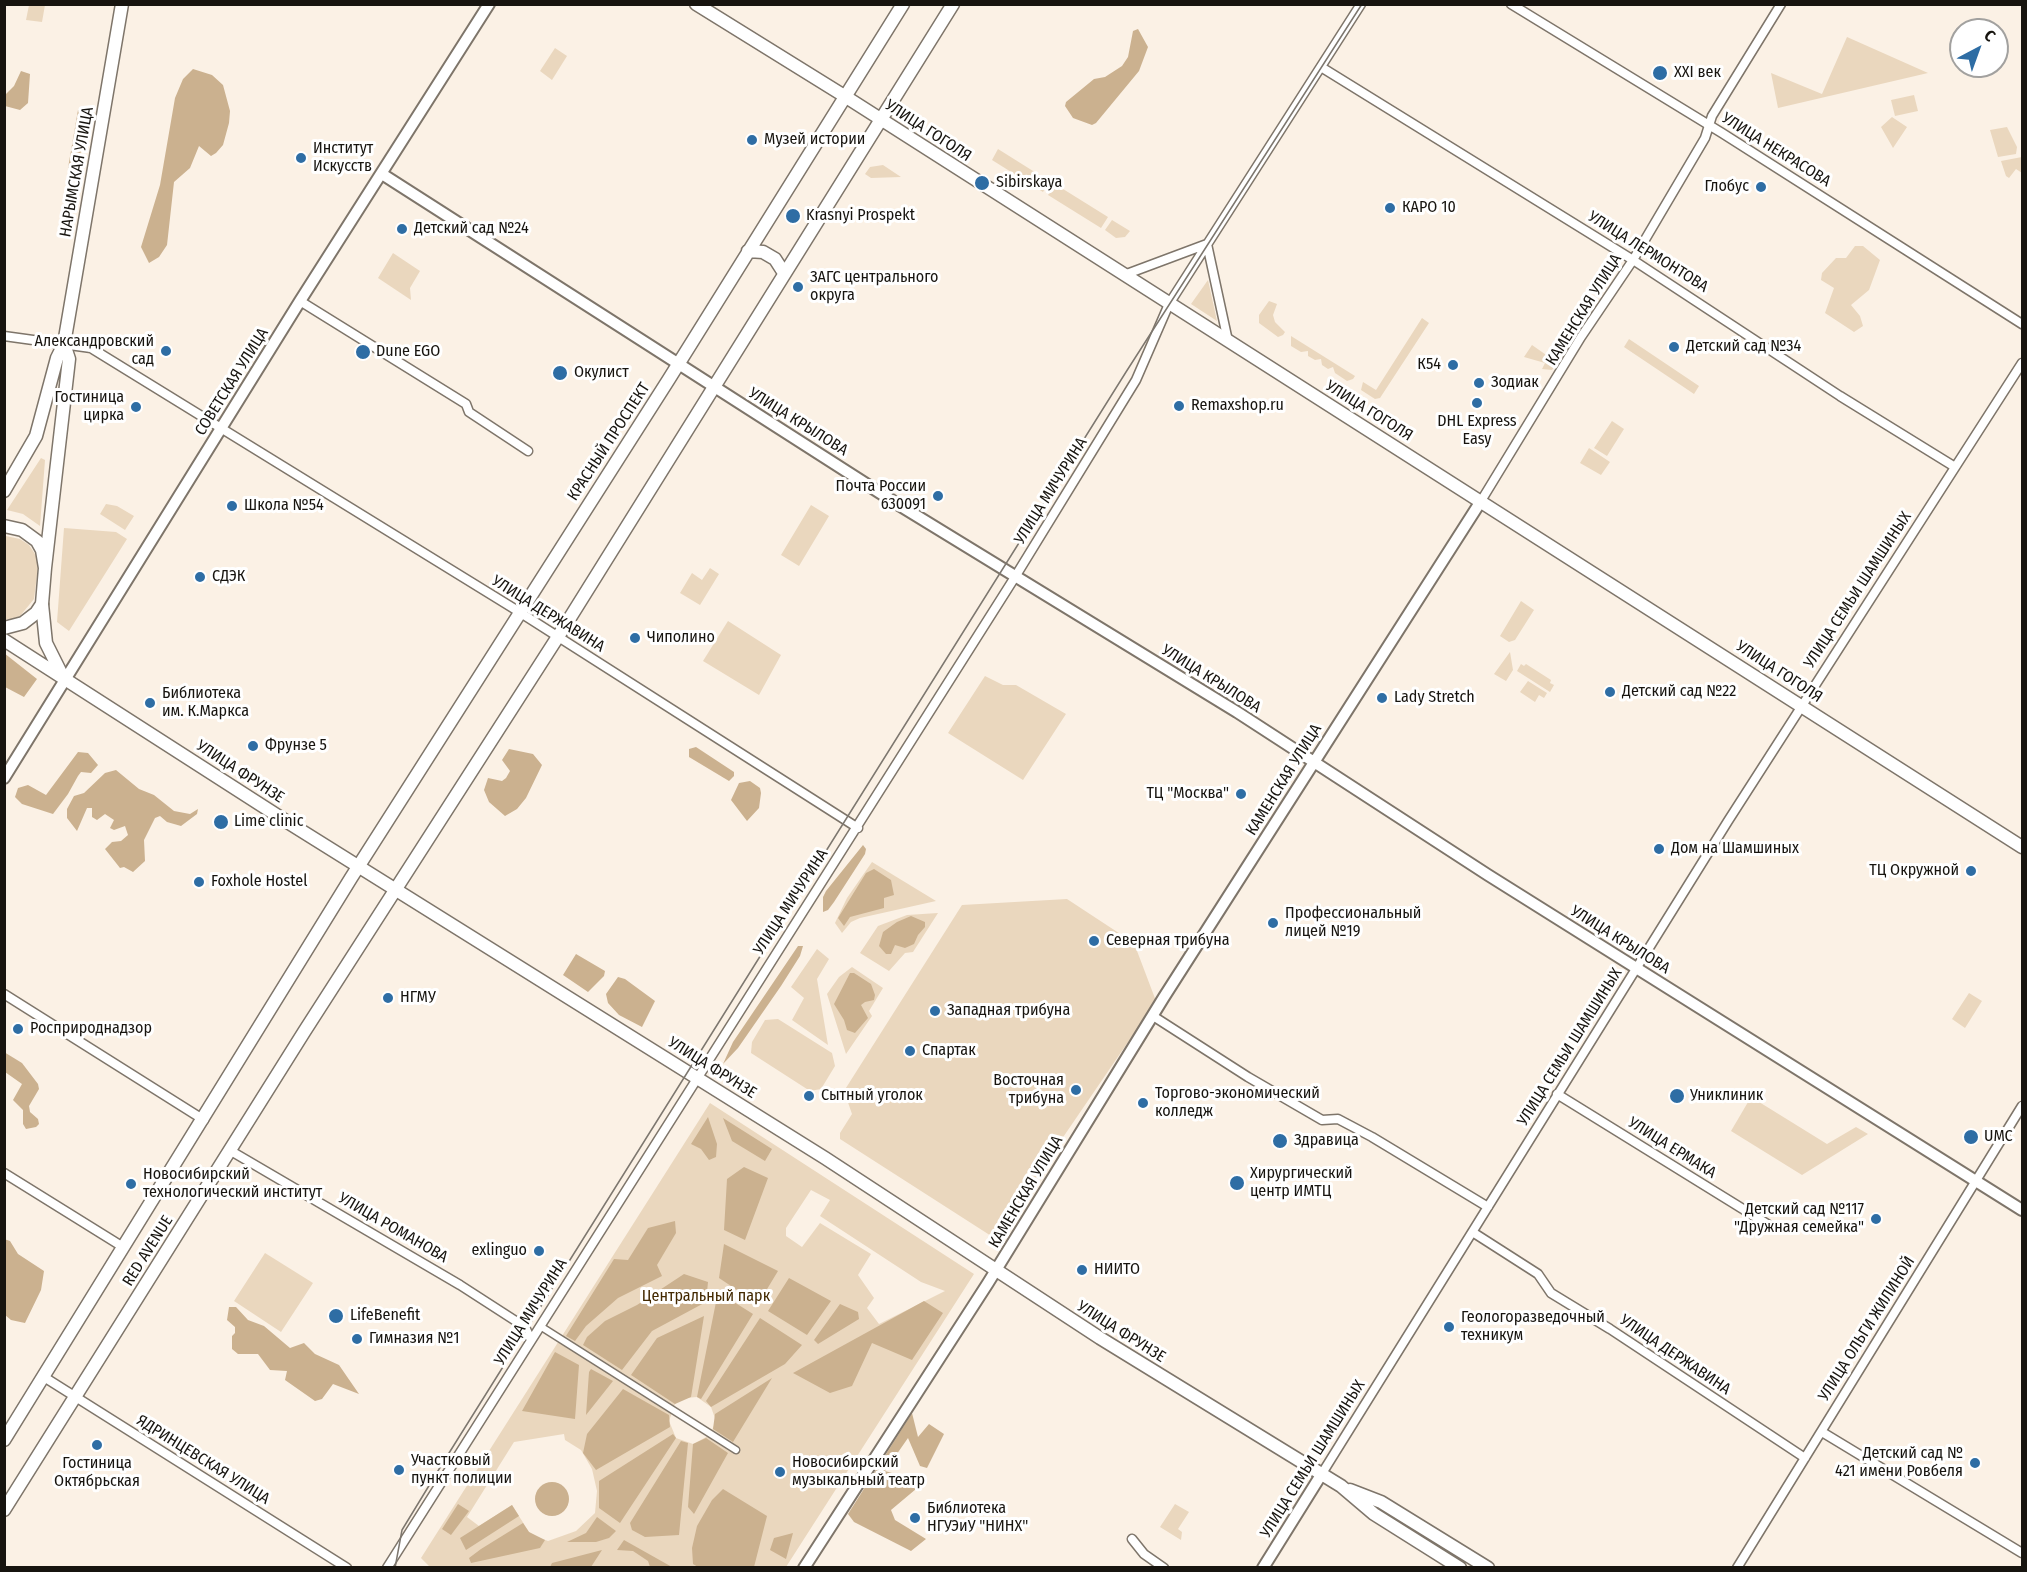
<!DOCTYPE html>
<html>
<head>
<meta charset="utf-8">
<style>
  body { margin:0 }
  #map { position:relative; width:2027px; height:1572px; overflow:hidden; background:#fbf1e5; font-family:"Fira Sans Condensed",sans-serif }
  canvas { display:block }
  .frame { position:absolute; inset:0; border:6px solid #17140f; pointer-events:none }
  .north { position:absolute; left:1949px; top:18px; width:60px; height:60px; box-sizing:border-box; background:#fff; border:2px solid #a2a19f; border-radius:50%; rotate:41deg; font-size:16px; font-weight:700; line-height:24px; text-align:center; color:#17140f }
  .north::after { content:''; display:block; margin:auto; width:21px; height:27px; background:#2e6da4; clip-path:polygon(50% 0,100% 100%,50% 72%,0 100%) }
</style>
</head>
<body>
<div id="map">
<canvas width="2027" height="1572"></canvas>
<div class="frame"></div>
<div class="north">С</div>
</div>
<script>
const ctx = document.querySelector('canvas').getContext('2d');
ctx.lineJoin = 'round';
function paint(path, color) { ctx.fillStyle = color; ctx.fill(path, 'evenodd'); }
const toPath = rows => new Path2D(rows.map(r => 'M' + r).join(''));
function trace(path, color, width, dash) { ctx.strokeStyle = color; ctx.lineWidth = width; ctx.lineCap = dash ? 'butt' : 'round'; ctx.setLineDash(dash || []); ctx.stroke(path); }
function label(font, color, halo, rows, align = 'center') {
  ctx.font = font + ' "Fira Sans Condensed",sans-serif'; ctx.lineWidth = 6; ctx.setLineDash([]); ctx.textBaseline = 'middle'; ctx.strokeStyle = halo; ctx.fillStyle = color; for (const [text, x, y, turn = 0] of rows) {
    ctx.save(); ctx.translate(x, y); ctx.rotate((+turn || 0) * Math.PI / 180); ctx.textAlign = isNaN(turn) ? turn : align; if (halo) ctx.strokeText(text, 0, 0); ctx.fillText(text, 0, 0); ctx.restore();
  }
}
const green = toPath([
  [29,5,45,5,42,22,26,20],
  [1847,37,1928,73,1778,108,1771,73,1822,94],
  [555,48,567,56,552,80,540,71],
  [1914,95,1918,111,1895,116,1891,100],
  [1892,117,1907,127,1893,148,1881,127],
  [2007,127,2017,147,2016,154,1998,157,1990,130],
  [998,149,1049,181,1043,192,992,160],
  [2022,157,2022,173,2016,169,2009,178,2006,176,2001,161],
  [883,165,901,177,871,178,865,174,870,167],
  [1055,184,1108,217,1101,228,1048,195],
  [1112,220,1130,231,1125,237,1116,238,1105,230],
  [1855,246,1863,246,1880,260,1869,290,1851,305,1860,316,1863,326,1854,332,1825,313,1834,288,1821,280,1822,273,1836,258,1846,258],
  [393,253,420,271,410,288,411,300,378,278],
  [1208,280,1217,321,1191,304],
  [1269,301,1277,304,1273,315,1275,322,1285,332,1283,335,1278,337,1259,323,1259,315],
  [1422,318,1429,323,1380,398,1375,399,1361,390,1363,382,1376,390],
  [1291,336,1355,376,1353,379,1347,381,1335,373,1333,367,1328,369,1322,365,1321,359,1315,360,1308,356,1308,351,1301,352,1291,346],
  [1629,339,1699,386,1694,394,1624,347],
  [1532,345,1552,359,1555,366,1552,370,1542,369,1545,363,1524,357],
  [1612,421,1624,429,1607,456,1594,448],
  [1589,448,1610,462,1601,475,1580,463],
  [41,458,45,460,40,526,23,514,7,510],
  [106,504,117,506,134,516,125,530,100,514],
  [811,505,829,516,799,566,781,555],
  [64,528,116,532,127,539,69,631,57,622],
  [6,536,20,539,29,545,37,557,38,567,34,599,20,616,11,619,5,619],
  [710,568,719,574,700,605,680,593,692,573,702,580],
  [1521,601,1534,610,1515,640,1509,642,1500,636],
  [728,621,781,655,759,695,703,661],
  [1510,652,1513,670,1506,681,1494,674],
  [1521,664,1524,666,1526,664,1551,680,1550,683,1554,685,1550,692,1517,671],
  [985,676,1003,685,1016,685,1066,714,1023,780,948,733],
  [1528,681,1547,693,1544,698,1539,695,1535,702,1520,692],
  [872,862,936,901,860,918,851,922,842,933,835,923,847,898],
  [1067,899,1134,943,1156,1001,1025,1193,999,1241,840,1139,840,1133,852,1114,844,1091,962,905],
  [938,913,913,952,905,953,889,971,860,953,878,926,907,915],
  [817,949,829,959,817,979,828,1045,792,1020,804,998,791,987],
  [852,967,883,988,869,1011,872,1016,846,1054,827,994,839,977],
  [1969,993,1982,1001,1965,1028,1952,1019],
  [778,1019,832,1053,835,1066,821,1089,810,1091,751,1053,752,1042,765,1020],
  [1751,1097,1827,1144,1856,1127,1868,1134,1802,1175,1731,1131],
  [710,1103,974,1274,786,1567,431,1568,421,1558],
  [811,1190,830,1200,820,1216,921,1282,945,1291,879,1324,867,1308,874,1298,858,1275,871,1254,820,1223,802,1247,786,1236,786,1228],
  [697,1397,711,1407,716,1421,710,1435,693,1444,676,1438,669,1421,675,1404,685,1398],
  [564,1434,565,1440,581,1450,592,1469,597,1491,595,1513,576,1531,548,1541,537,1537,529,1532,512,1505,479,1526,467,1517,514,1442],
  [265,1253,313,1283,281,1332,234,1301],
  [1175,1504,1189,1512,1178,1529,1182,1532,1181,1540,1160,1527]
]);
const forest = toPath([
  [1138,29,1148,47,1139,71,1096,123,1092,125,1073,118,1065,106,1066,102,1094,79,1105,77,1122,66,1128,57,1133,31],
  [193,69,212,75,223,85,230,111,229,123,223,145,216,153,211,156,199,146,190,168,174,182,167,245,159,257,149,263,141,247,160,185,175,98,183,79],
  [21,71,30,74,28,103,20,110,5,106,4,93,6,94,14,86],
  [78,110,88,112,78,167,68,168],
  [4,653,37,679,24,697,5,687],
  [696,747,734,772,734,776,729,781,689,757,689,749],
  [509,749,533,754,542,765,526,798,517,809,505,816,489,802,484,790,488,778,502,781,506,778,510,771,502,760],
  [78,752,88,753,98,765,91,773,81,772,78,776,68,794,53,814,22,804,15,797,18,788,28,785,46,795],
  [116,770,139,789,154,795,174,811,190,814,198,809,197,814,181,826,167,822,160,816,155,818,144,840,145,861,133,872,124,867,120,868,105,849,112,842,121,841,128,835,125,826,114,830,110,828,114,820,105,814,97,820,92,817,92,808,87,808,77,831,67,818,67,809,74,796,84,793,105,773],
  [750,781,760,788,761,793,759,808,747,821,731,800,739,783],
  [863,845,866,849,865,854,834,902,828,910,823,912,823,897,826,891],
  [874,869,891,880,894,895,884,898,884,908,850,917,844,926,838,918,866,873],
  [911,916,925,922,925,927,918,935,914,944,905,948,895,945,891,954,886,954,879,946,883,932,897,922],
  [798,946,803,946,800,956,781,986,738,1048,723,1064,733,1042],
  [576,954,605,971,604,976,588,992,563,975],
  [850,973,854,973,871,984,875,995,874,1000,865,1002,861,1005,868,1018,855,1033,847,1030,844,1020,834,1004],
  [618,977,625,979,655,1001,642,1027,619,1015,608,1003,606,994],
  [4,1052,22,1063,38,1084,39,1089,29,1106,30,1112,38,1119,39,1124,36,1127,26,1129,23,1124,23,1110,13,1100,22,1084,5,1072],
  [708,1117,717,1144,716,1157,709,1160,701,1149,691,1144],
  [723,1118,772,1149,765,1161,732,1141],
  [744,1167,768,1178,745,1240,724,1230,727,1179],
  [675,1221,676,1233,657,1265,662,1276,618,1298,586,1326,575,1341,566,1336,614,1259,628,1260,648,1228],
  [4,1239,10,1241,18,1254,44,1271,41,1290,25,1323,11,1320,5,1315],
  [724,1244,778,1271,758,1304,719,1278],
  [684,1274,708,1282,706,1302,652,1331,622,1370,583,1345,587,1337,605,1321,637,1305],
  [789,1278,831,1301,807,1335,768,1311],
  [718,1292,753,1314,701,1399,697,1397],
  [924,1301,943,1313,912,1360,872,1343,852,1386,830,1393,793,1373],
  [840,1304,858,1312,859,1319,818,1344,814,1340],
  [229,1307,236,1307,248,1320,264,1326,290,1348,304,1343,315,1354,339,1365,359,1394,333,1384,322,1399,315,1401,285,1380,287,1371,270,1370,258,1354,238,1354,232,1349,232,1336,235,1333,235,1327,227,1320],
  [704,1316,691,1397,675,1404,631,1375,657,1338],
  [760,1318,802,1345,785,1364,711,1407,706,1401],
  [555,1352,579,1365,575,1419,522,1411],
  [591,1369,613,1381,586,1415,589,1372],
  [772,1378,733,1442,713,1429,715,1414],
  [623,1389,669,1415,670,1427,596,1470,583,1453,587,1434],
  [912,1413,918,1437,929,1424,944,1434,927,1468,920,1466,908,1438,885,1471,913,1479,916,1489,891,1510,895,1520,926,1539,911,1551,854,1522,848,1514],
  [673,1434,676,1438,620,1523,599,1508,599,1481],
  [706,1438,728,1453,694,1514,688,1507,693,1444],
  [681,1441,688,1443,679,1535,645,1537,632,1530,630,1523],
  '535 1499a17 17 0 1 1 34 0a17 17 0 1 1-34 0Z',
  [723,1489,767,1516,754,1567,698,1567,693,1564,692,1548,697,1526,712,1500],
  [458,1504,469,1511,451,1535,442,1529],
  [512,1505,519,1516,466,1550,460,1538],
  [597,1517,616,1531,609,1538,596,1542,567,1542,586,1533],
  [523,1523,529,1532,545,1540,540,1548,471,1563,469,1558,481,1549],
  [793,1533,786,1559,770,1550,774,1538],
  [624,1540,672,1567,650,1567,648,1561,633,1551,617,1550],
  [602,1550,591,1567,550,1567,552,1563]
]);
const pedestrian = toPath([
  [540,1326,736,1450]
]);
const minor = toPath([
  [1511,4,1722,133,2022,324],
  [1321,67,1633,260,1840,396,1955,467],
  [1124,275,1207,244,1228,341],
  [300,301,466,404,469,412,528,451],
  [4,336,91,348,513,608,858,828],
  [1481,501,1581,337,1633,260,1705,138,1712,116,1781,4],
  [4,994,204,1120],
  [1153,1016,1248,1077,1322,1120,1338,1119,1372,1137,1488,1207],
  [1557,1094,1772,1227],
  [231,1151,460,1285,525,1327,531,1340],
  [4,1173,123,1247],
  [1474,1233,1538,1274,1551,1293,1610,1329,1805,1458],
  [44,1377,347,1568],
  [1822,1432,2022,1553],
  [1321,1475,1728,821,2022,363],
  [1132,1539,1144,1554,1164,1568],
  [387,1568,1015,577,1136,380,1169,304,1361,4],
  [1737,1568,2022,1106]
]);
const tertiary = toPath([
  [382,174,899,505,1237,712,1488,875,2022,1210],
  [4,778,300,301,489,4],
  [804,1568,988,1283,1164,997,1481,501],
  [1263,1568,1321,1475]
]);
const secondary = toPath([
  [696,4,846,97,2022,847],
  [42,604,46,643,63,677],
  [4,640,289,823,825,1158,1100,1338,1341,1486,1374,1514,1460,1568],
  [1350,1490,1381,1502,1488,1568]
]);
const primary = toPath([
  [748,251,763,252,775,259,784,273],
  [4,491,36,436,57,358,64,344,122,4],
  [4,526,22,530,37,541,42,550,45,568,42,604,36,613,23,623,4,628],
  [45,568,69,359,64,344],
  [4,1440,351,878,669,379,903,4],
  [4,1510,304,1032,568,621,953,4]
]);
const tram = toPath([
  [395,1568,402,1530,444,1461,1126,372,1362,4]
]);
const markers = [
  [1660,73,8,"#2e6da4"],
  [752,140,6,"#2e6da4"],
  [301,158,6,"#2e6da4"],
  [982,183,8,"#2e6da4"],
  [1761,187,6,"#2e6da4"],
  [1390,208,6,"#2e6da4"],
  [793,216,8,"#2e6da4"],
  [402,229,6,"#2e6da4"],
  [798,287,6,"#2e6da4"],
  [1674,347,6,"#2e6da4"],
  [166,351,6,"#2e6da4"],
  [363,352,8,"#2e6da4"],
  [1453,365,6,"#2e6da4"],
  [560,373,8,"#2e6da4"],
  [1479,383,6,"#2e6da4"],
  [1477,403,6,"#2e6da4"],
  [1179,406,6,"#2e6da4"],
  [136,407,6,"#2e6da4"],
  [938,496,6,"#2e6da4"],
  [232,506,6,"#2e6da4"],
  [200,577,6,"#2e6da4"],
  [635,638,6,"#2e6da4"],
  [1610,692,6,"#2e6da4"],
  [1382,698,6,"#2e6da4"],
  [150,703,6,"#2e6da4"],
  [253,746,6,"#2e6da4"],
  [1241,794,6,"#2e6da4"],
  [221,822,8,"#2e6da4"],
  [1659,849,6,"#2e6da4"],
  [1971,871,6,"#2e6da4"],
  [199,882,6,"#2e6da4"],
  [1273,923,6,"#2e6da4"],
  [1094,941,6,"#2e6da4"],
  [388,998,6,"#2e6da4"],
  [935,1011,6,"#2e6da4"],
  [18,1029,6,"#2e6da4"],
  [910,1051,6,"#2e6da4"],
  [1076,1090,6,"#2e6da4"],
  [809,1096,6,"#2e6da4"],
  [1677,1096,8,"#2e6da4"],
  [1143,1103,6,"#2e6da4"],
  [1971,1137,8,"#2e6da4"],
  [1280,1141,8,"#2e6da4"],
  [1237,1183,8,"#2e6da4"],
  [131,1184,6,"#2e6da4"],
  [1876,1219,6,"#2e6da4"],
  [539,1251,6,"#2e6da4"],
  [1082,1270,6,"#2e6da4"],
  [336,1316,8,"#2e6da4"],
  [1449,1327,6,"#2e6da4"],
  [357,1339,6,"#2e6da4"],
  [97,1445,6,"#2e6da4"],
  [1975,1463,6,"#2e6da4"],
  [399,1470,6,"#2e6da4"],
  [780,1472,6,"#2e6da4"],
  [915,1518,6,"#2e6da4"]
];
const poiNames = [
  ["XXI век",1674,73],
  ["Музей истории",764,140],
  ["Институт",313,149],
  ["Искусств",313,167],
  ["Sibirskaya",996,183],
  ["Глобус",1749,187,"right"],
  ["КАРО 10",1402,208],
  ["Krasnyi Prospekt",806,216],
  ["Детский сад №24",414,229],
  ["ЗАГС центрального",810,278],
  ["округа",810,296],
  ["Александровский",154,342,"right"],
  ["сад",154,360,"right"],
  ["Детский сад №34",1686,347],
  ["Dune EGO",376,352],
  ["К54",1441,365,"right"],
  ["Окулист",574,373],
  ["Зодиак",1491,383],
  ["Гостиница",124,398,"right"],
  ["цирка",124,416,"right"],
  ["Remaxshop.ru",1191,406],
  ["DHL Express",1477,422,"center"],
  ["Easy",1477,440,"center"],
  ["Почта России",926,487,"right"],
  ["630091",926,505,"right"],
  ["Школа №54",244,506],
  ["СДЭК",212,577],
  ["Чиполино",647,638],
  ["Детский сад №22",1622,692],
  ["Библиотека",162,694],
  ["им. К.Маркса",162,712],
  ["Lady Stretch",1394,698],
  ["Фрунзе 5",265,746],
  ["ТЦ \"Москва\"",1229,794,"right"],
  ["Lime clinic",234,822],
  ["Дом на Шамшиных",1671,849],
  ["ТЦ Окружной",1959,871,"right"],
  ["Foxhole Hostel",211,882],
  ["Профессиональный",1285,914],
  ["лицей №19",1285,932],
  ["Северная трибуна",1106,941],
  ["НГМУ",400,998],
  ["Западная трибуна",947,1011],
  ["Росприроднадзор",30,1029],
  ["Спартак",922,1051],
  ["Восточная",1064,1081,"right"],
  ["трибуна",1064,1099,"right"],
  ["Торгово-экономический",1155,1094],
  ["колледж",1155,1112],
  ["Сытный уголок",821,1096],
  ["Униклиник",1690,1096],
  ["UMC",1984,1137],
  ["Здравица",1294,1141],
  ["Хирургический",1250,1174],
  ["центр ИМТЦ",1250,1192],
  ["Новосибирский",143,1175],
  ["технологический институт",143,1193],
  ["Детский сад №117",1864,1210,"right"],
  ["\"Дружная семейка\"",1864,1228,"right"],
  ["exlinguo",527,1251,"right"],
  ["НИИТО",1094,1270],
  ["LifeBenefit",350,1316],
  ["Геологоразведочный",1461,1318],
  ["техникум",1461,1336],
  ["Гимназия №1",369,1339],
  ["Детский сад №",1963,1454,"right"],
  ["421 имени Ровбеля",1963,1472,"right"],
  ["Участковый",411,1461],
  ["пункт полиции",411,1479],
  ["Новосибирский",792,1463],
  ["музыкальный театр",792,1481],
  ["Гостиница",97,1464,"center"],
  ["Октябрьская",97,1482,"center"],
  ["Библиотека",927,1509],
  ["НГУЭиУ \"НИНХ\"",927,1527]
];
const streetNames = [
  ["УЛИЦА ГОГОЛЯ",928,131,33],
  ["УЛИЦА НЕКРАСОВА",1776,150,32],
  ["НАРЫМСКАЯ УЛИЦА",77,172,-80],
  ["УЛИЦА ЛЕРМОНТОВА",1648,252,32],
  ["КАМЕНСКАЯ УЛИЦА",1584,310,-58],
  ["СОВЕТСКАЯ УЛИЦА",232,382,-58],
  ["УЛИЦА ГОГОЛЯ",1369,411,32],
  ["УЛИЦА КРЫЛОВА",798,422,32],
  ["КРАСНЫЙ ПРОСПЕКТ",609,442,-57],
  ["УЛИЦА МИЧУРИНА",1051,491,-58],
  ["УЛИЦА СЕМЬИ ШАМШИНЫХ",1858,590,-57],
  ["УЛИЦА ДЕРЖАВИНА",548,614,32],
  ["УЛИЦА ГОГОЛЯ",1779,672,33],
  ["УЛИЦА КРЫЛОВА",1211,679,32],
  ["УЛИЦА ФРУНЗЕ",240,772,33],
  ["КАМЕНСКАЯ УЛИЦА",1284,780,-58],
  ["УЛИЦА МИЧУРИНА",791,902,-57],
  ["УЛИЦА КРЫЛОВА",1620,940,32],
  ["УЛИЦА СЕМЬИ ШАМШИНЫХ",1570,1047,-58],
  ["УЛИЦА ФРУНЗЕ",712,1068,32],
  ["УЛИЦА ЕРМАКА",1672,1148,32],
  ["КАМЕНСКАЯ УЛИЦА",1026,1192,-59],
  ["УЛИЦА РОМАНОВА",393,1228,30],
  ["RED AVENUE",148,1251,-58],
  ["УЛИЦА МИЧУРИНА",531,1312,-58],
  ["УЛИЦА ОЛЬГИ ЖИЛИНОЙ",1867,1329,-58],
  ["УЛИЦА ФРУНЗЕ",1121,1332,32],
  ["УЛИЦА ДЕРЖАВИНА",1675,1355,34],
  ["УЛИЦА СЕМЬИ ШАМШИНЫХ",1313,1459,-58],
  ["ЯДРИНЦЕВСКАЯ УЛИЦА",203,1460,32]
];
const parkNames = [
  ["Центральный парк",706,1297]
];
paint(green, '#ead7be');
paint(forest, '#cbb18f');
trace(pedestrian, '#7e756a', 9);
trace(minor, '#7e756a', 11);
trace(tertiary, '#7e756a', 14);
trace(secondary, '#7e756a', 15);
trace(primary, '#7e756a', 15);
trace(pedestrian, '#fff', 6);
trace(minor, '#fff', 8);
trace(tertiary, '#fff', 10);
trace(secondary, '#fff', 12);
trace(primary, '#fff', 12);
trace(tram, '#7d776f', 1.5);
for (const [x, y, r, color] of markers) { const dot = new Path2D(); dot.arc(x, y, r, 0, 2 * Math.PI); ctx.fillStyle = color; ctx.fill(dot); trace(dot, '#fff', 2); }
label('16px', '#17140f', '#fff', poiNames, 'left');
label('16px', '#17140f', '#fff', streetNames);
label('16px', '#432900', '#fff', parkNames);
</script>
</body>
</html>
